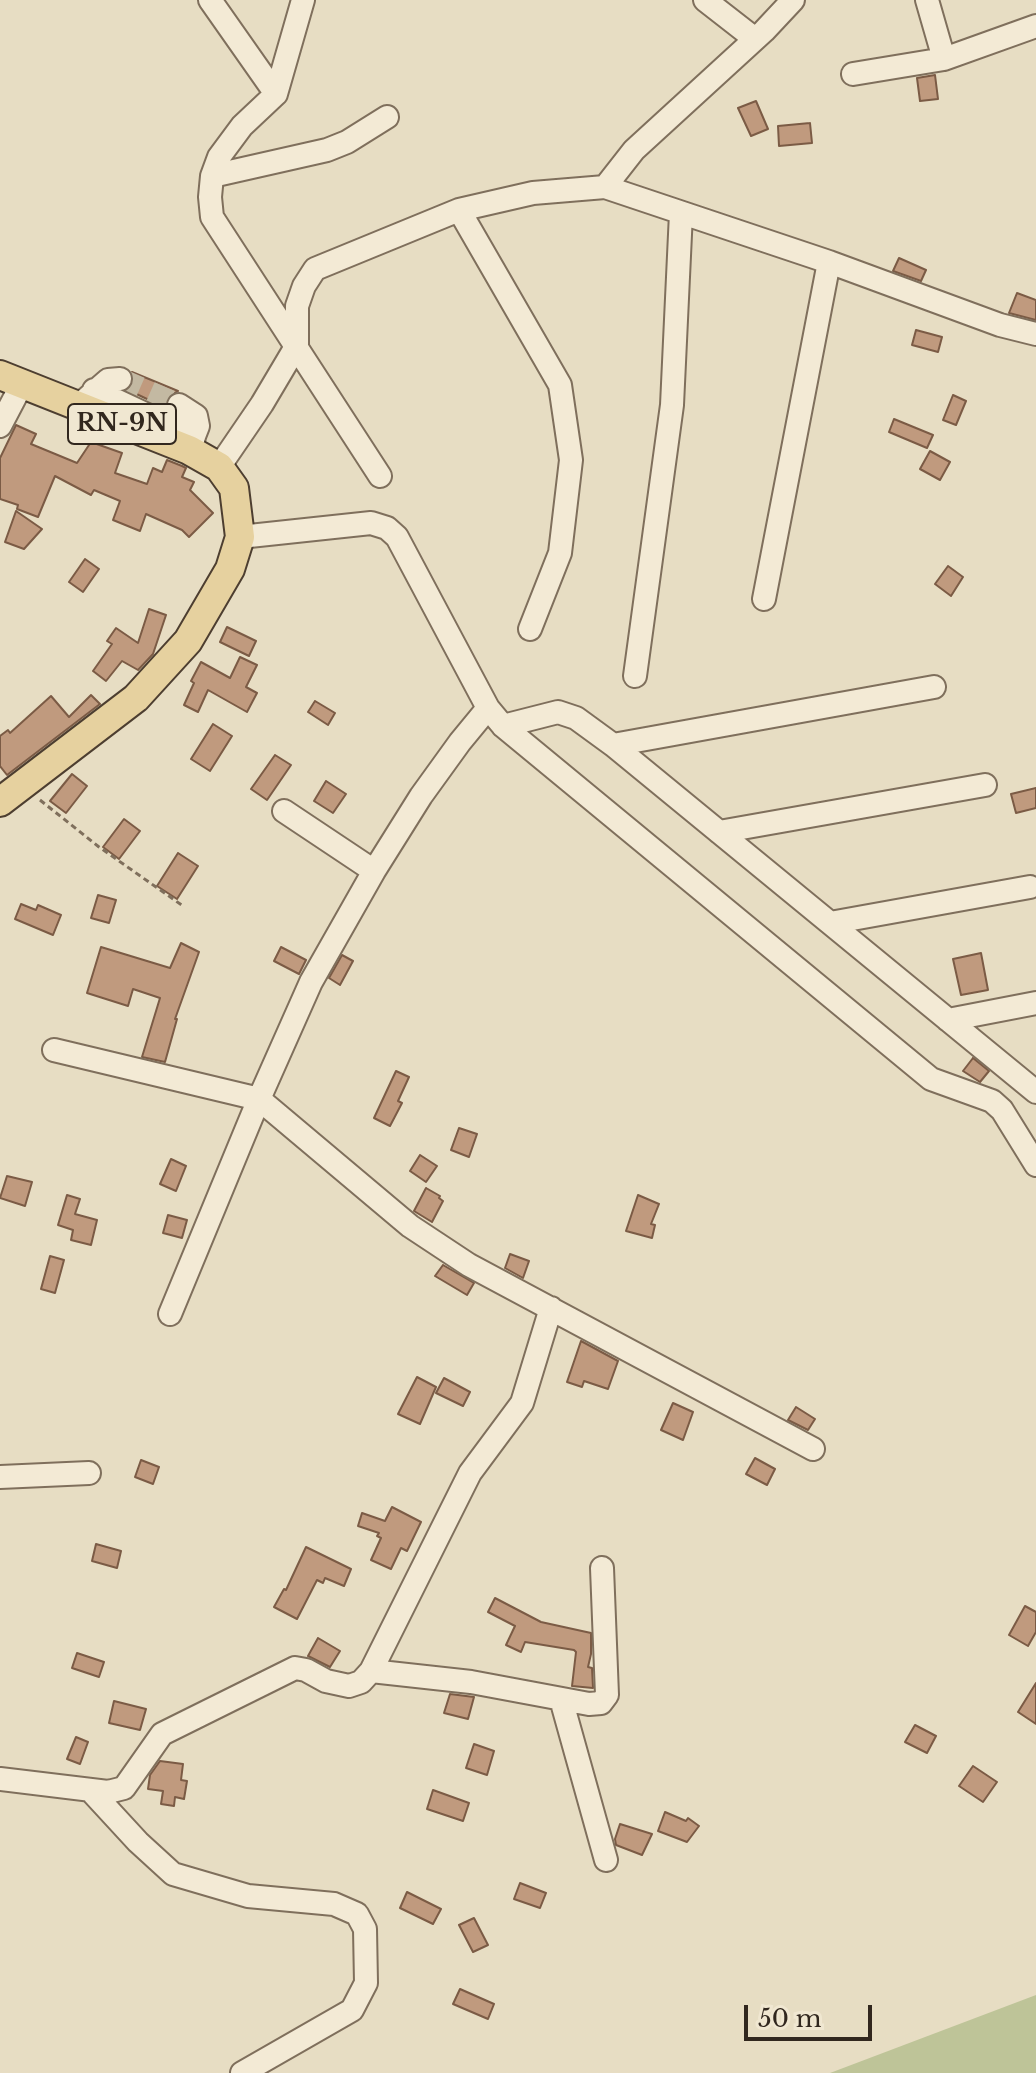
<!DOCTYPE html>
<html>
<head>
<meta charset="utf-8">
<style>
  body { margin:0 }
  #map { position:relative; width:1036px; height:2073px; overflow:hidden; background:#e7ddc3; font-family:"Libre Baskerville",serif }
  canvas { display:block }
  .scale { position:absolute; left:744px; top:2005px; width:128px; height:36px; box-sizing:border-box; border:4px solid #31271e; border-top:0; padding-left:10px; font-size:24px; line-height:28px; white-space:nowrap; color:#31271e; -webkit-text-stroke:6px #f0e7d1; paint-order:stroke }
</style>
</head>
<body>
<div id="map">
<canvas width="1036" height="2073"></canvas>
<div class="scale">50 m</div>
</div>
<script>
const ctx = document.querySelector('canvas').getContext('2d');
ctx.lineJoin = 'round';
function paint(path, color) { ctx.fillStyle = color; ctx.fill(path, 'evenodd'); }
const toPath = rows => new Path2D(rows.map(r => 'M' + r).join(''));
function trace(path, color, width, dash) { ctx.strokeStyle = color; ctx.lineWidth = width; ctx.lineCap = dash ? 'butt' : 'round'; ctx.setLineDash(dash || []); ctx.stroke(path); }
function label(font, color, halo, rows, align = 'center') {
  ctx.font = font + ' "Libre Baskerville",serif'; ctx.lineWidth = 6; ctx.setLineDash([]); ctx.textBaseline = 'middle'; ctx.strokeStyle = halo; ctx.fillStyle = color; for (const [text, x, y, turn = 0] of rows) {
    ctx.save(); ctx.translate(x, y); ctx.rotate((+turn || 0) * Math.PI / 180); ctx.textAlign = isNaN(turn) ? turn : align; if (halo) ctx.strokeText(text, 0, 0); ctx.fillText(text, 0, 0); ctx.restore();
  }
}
const green = toPath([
  [1036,1995,1036,2073,830,2073]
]);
const building = toPath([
  [935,75,938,99,920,101,917,78,935,75],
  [756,101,768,129,751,136,738,108,756,101],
  [810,123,812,143,779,146,778,126,810,123],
  [899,258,926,270,921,281,893,271,899,258],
  [1017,293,1036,300,1036,320,1009,313,1017,293],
  [916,330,942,337,938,352,912,345,916,330],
  [132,372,178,391,168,397,166,408,128,390,133,384,132,372],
  [953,395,966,401,956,425,943,420,953,395],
  [894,419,933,435,927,448,889,432,894,419],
  [16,425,36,434,31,444,77,463,91,442,122,453,115,473,147,484,153,468,162,472,167,460,182,466,186,468,182,477,194,482,190,490,213,513,189,537,182,530,146,514,140,531,113,520,120,501,94,490,91,495,55,476,38,517,17,509,18,505,0,499,0,458,16,425],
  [930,451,950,462,940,480,920,469,930,451],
  [16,511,42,529,24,549,5,542,16,511],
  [85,559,99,569,83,592,69,582,85,559],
  [948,566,963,577,951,596,935,584,948,566],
  [149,609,166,615,153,654,138,670,122,661,106,681,93,671,112,644,107,641,116,628,138,643,149,609],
  [227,627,256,641,249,656,220,642,227,627],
  [240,657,257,665,246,687,257,693,247,712,208,690,198,712,184,705,194,683,191,681,201,662,230,678,240,657],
  [91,695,100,704,7,775,0,766,0,736,8,730,10,733,51,696,69,717,91,695],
  [315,701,335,713,328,725,308,712,315,701],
  [213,724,232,736,210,771,191,759,213,724],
  [275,755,291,765,267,800,251,789,275,755],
  [72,774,87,786,66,813,50,801,72,774],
  [326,781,346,794,333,813,314,801,326,781],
  [1036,788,1036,808,1016,813,1011,794,1036,788],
  [124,819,140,831,119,859,103,847,124,819],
  [178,853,198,866,177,899,157,886,178,853],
  [98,895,116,900,109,923,91,918,98,895],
  [21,904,36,910,38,905,61,915,53,935,15,919,21,904],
  [181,943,199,952,175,1019,177,1019,165,1062,142,1057,160,998,133,989,128,1006,87,993,101,947,170,968,181,943],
  [281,947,306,960,299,974,274,961,281,947],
  [981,953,988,990,961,995,953,959,981,953],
  [342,955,353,961,340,985,329,978,342,955],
  [973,1058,989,1071,980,1082,963,1071,973,1058],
  [396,1071,409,1077,398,1101,402,1103,390,1126,374,1118,396,1071],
  [459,1128,477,1134,469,1157,451,1150,459,1128],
  [420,1155,437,1166,426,1182,410,1171,420,1155],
  [171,1159,186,1166,176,1191,160,1184,171,1159],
  [7,1176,32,1182,25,1206,0,1198,7,1176],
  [426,1188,440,1196,439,1198,443,1201,432,1222,414,1211,426,1188],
  [67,1195,80,1199,75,1214,97,1220,91,1245,71,1240,73,1230,58,1225,67,1195],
  [638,1195,659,1204,651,1224,655,1225,652,1238,626,1231,638,1195],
  [168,1215,187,1220,182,1238,163,1233,168,1215],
  [510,1254,529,1261,523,1278,505,1268,510,1254],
  [50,1256,64,1260,55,1293,41,1289,50,1256],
  [443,1265,474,1283,467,1295,435,1276,443,1265],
  [581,1341,618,1361,608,1389,584,1381,582,1387,567,1382,581,1341],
  [417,1377,436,1387,420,1424,398,1414,417,1377],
  [444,1378,470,1392,463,1406,436,1393,444,1378],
  [673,1403,693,1412,683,1440,661,1430,673,1403],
  [796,1407,815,1419,808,1430,788,1420,796,1407],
  [755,1458,775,1469,767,1485,746,1474,755,1458],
  [141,1460,159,1467,153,1484,135,1477,141,1460],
  [392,1507,421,1522,407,1551,401,1548,391,1569,371,1560,381,1538,377,1536,379,1533,358,1526,362,1513,385,1521,392,1507],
  [96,1544,121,1551,117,1568,92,1561,96,1544],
  [306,1547,351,1569,344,1586,325,1578,323,1583,317,1580,297,1619,274,1607,284,1589,286,1590,306,1547],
  [495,1598,541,1622,591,1633,591,1654,588,1667,592,1668,593,1688,572,1686,576,1652,574,1650,525,1642,521,1652,506,1645,515,1626,488,1612,495,1598],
  [1025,1606,1036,1612,1036,1632,1028,1646,1009,1635,1025,1606],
  [318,1638,340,1651,330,1667,308,1656,318,1638],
  [77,1653,104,1662,99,1677,72,1668,77,1653],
  [1036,1683,1036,1724,1018,1712,1036,1683],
  [450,1694,474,1697,468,1719,444,1713,450,1694],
  [114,1701,146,1709,140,1730,109,1723,114,1701],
  [915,1725,936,1736,927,1753,905,1742,915,1725],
  [76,1737,88,1742,80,1764,67,1759,76,1737],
  [474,1744,494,1751,487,1775,466,1768,474,1744],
  [160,1761,183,1764,181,1780,187,1781,184,1799,175,1797,174,1806,161,1804,163,1791,148,1789,150,1775,160,1761],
  [973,1766,997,1782,983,1802,959,1786,973,1766],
  [433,1790,469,1803,463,1821,427,1809,433,1790],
  [665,1812,686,1821,688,1818,699,1826,687,1842,658,1831,665,1812],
  [620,1824,652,1834,642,1855,616,1845,615,1839,620,1824],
  [520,1883,546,1893,540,1908,514,1899,520,1883],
  [407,1892,441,1909,433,1924,400,1908,407,1892],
  [474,1918,488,1945,473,1952,459,1925,474,1918],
  [460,1989,494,2004,488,2019,453,2004,460,1989]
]);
const minorTunnel = toPath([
  [120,379,179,405]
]);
const path = toPath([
  [40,800,99,847,183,906]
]);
const minor = toPath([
  [210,0,276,94],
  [303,0,276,94,242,126,219,157,212,176,210,197,212,217,380,476],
  [705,0,755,39],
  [927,0,944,59],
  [853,74,944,59,1036,26],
  [212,176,327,150,347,142,387,117],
  [605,187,634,150,764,31,793,0],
  [459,210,560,385,571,460,560,553,530,629],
  [94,390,194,437],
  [85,400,108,380,120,379],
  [179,405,196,416,198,426,189,449],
  [0,426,22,384],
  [219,467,262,404,297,345,297,306,304,286,315,269,459,210,533,193,605,187,829,262,1000,325,1036,334],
  [240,537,371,523,387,528,397,537,488,708,503,726,931,1079,992,1101,1002,1110,1036,1165],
  [764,599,829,262],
  [635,676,672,405,681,213],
  [503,726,558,712,576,718,613,745,1036,1092],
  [613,745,934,687],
  [284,811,374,871],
  [719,832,985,785],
  [830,923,1030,887],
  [948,1020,1036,1003],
  [54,1050,259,1099,410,1226,469,1265,813,1449],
  [170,1314,259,1099,311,982,374,871,421,796,460,742,488,708],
  [0,1477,89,1473],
  [371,1671,471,1682,589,1704,601,1703,607,1695,602,1568],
  [561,1699,606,1860],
  [0,1779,108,1792,124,1788,162,1734,295,1668,306,1670,326,1681,349,1686,361,1682,371,1671,470,1473,522,1403,551,1308],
  [91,1791,138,1842,173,1874,248,1896,334,1904,357,1914,365,1929,366,1983,352,2010,242,2073]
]);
const major = toPath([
  [0,375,189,450,219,467,234,488,240,537,230,569,188,641,136,698,0,802]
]);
const shields = [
  [122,424,108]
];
const shieldNames = [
  ["RN-9N",122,424]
];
paint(green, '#bec498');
paint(building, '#c09a7e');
trace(building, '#7b5b45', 2);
trace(minorTunnel, '#c3b9a2', 22, [22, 11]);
trace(minor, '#7f6f5c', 26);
trace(major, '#4d3e30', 32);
trace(path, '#7f6f5c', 3, [6, 4]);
trace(minor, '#f3ead5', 22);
trace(major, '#e6d19f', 28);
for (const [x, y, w] of shields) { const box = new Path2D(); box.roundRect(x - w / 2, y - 20, w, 40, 6); ctx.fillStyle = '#f0e7d1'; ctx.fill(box); trace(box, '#31271e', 2); }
label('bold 24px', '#31271e', null, shieldNames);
</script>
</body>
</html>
